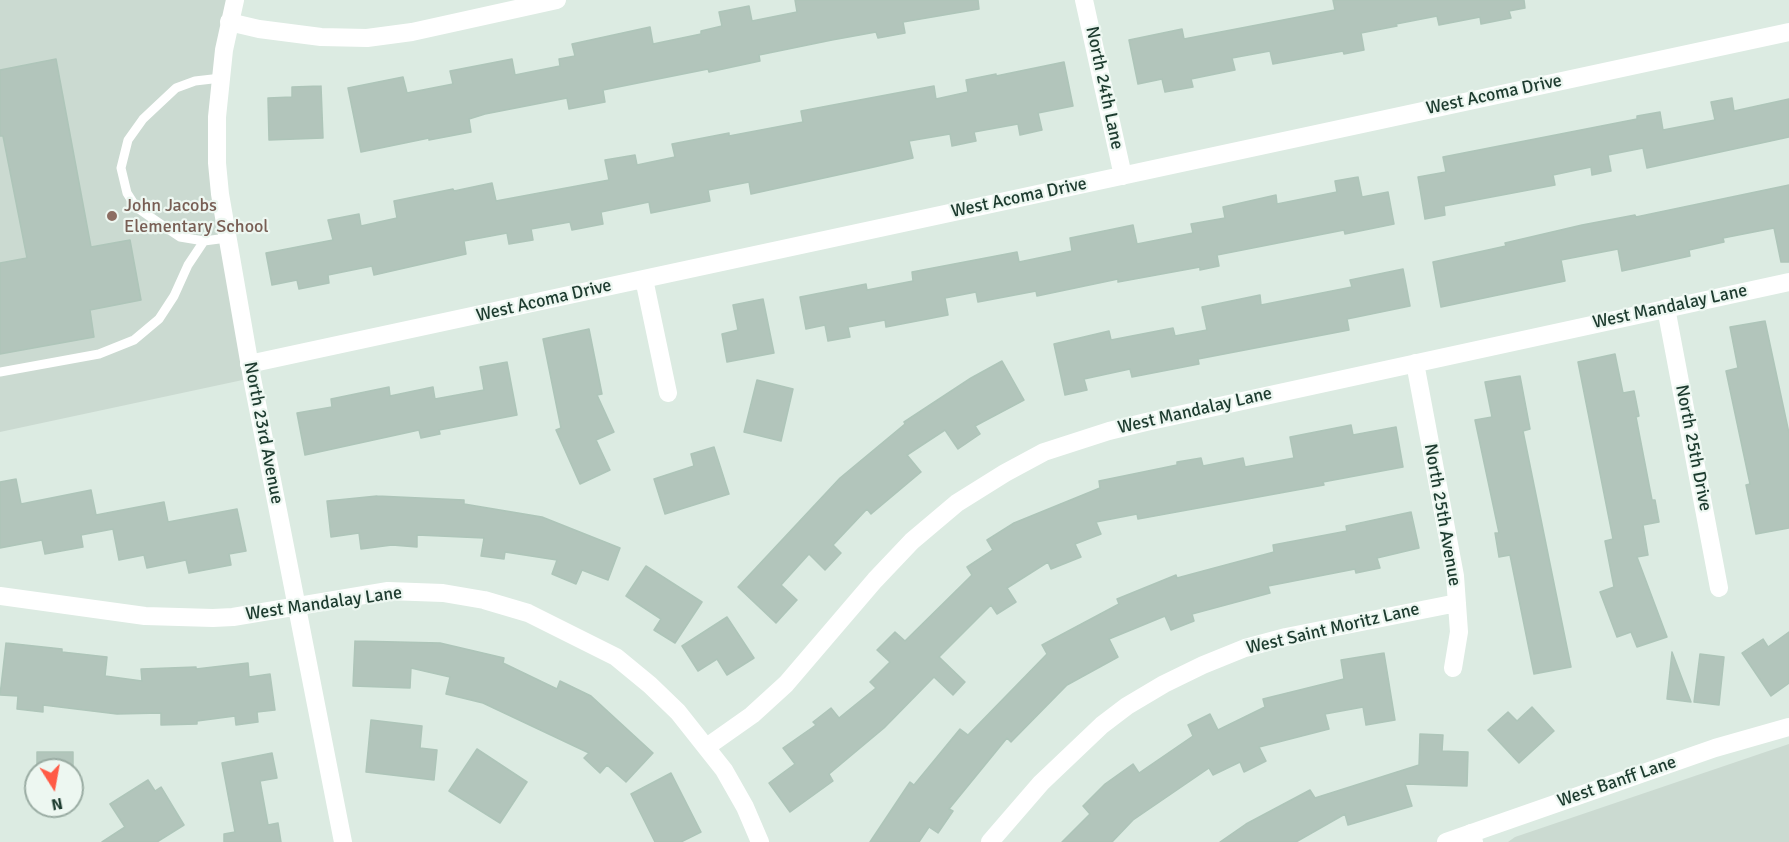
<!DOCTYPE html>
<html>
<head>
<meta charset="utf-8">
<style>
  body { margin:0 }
  #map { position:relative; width:1789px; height:842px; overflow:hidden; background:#dcebe2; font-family:Signika,sans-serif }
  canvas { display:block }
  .north { position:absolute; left:24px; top:758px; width:60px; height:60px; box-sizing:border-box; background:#edf7f1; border:2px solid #9aaca3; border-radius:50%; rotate:169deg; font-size:16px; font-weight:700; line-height:24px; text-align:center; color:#1d3b2f }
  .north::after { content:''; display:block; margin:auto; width:21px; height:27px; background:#ff5b46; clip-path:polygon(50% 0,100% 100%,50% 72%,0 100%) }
</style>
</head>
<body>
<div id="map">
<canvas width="1789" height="842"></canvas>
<div class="north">N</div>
</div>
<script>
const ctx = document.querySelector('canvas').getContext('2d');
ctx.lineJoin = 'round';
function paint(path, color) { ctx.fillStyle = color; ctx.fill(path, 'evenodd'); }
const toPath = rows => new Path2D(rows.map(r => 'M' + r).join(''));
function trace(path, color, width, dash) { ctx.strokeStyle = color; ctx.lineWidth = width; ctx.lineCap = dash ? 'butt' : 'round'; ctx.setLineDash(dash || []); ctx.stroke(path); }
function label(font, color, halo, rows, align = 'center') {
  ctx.font = font + ' Signika,sans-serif'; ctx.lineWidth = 4.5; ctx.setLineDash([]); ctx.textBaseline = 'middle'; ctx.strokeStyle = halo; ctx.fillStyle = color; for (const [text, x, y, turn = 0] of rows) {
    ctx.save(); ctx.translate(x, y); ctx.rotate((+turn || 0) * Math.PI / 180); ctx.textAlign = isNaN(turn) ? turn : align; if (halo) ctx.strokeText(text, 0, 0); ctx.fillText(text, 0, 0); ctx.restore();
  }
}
const built = toPath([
  [0,0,235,0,217,117,252,378,0,432],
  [1789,744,1789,842,1508,842,1515,837]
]);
const building = toPath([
  [795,0,978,0,979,9,903,22,905,33,878,38,876,32,832,40,759,55,760,61,709,72,708,69,603,90,605,102,569,109,567,98,485,114,469,119,471,132,429,140,429,138,361,152,348,88,403,77,407,93,453,84,450,71,512,59,515,75,560,66,559,59,575,56,572,44,650,27,653,44,701,34,701,31,722,26,719,12,749,6,752,21,797,12,795,0],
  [1333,0,1524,0,1525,8,1509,11,1511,18,1481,24,1480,17,1439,25,1437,16,1396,24,1397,26,1361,33,1364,50,1344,54,1343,51,1273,64,1270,51,1232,58,1235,70,1191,79,1193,87,1165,92,1162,79,1138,84,1129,40,1182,29,1184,39,1335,10,1333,0],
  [56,59,91,247,130,240,141,300,90,310,94,337,0,354,0,263,27,258,3,136,0,136,0,70,56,59],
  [1064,62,1073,106,1038,113,1042,130,1020,135,1018,124,974,132,976,141,952,146,950,134,909,141,913,158,874,167,751,194,749,182,708,190,710,201,651,213,649,202,601,212,603,224,572,230,570,222,531,229,533,240,509,244,507,233,464,241,466,254,374,275,372,266,328,275,329,283,299,289,297,280,272,285,266,253,333,240,328,220,359,214,361,226,397,218,394,201,453,189,454,191,492,183,496,201,609,180,605,160,635,155,637,165,675,157,672,144,729,133,729,136,803,122,801,111,934,86,936,99,968,92,966,80,996,74,996,76,1064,62],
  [321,86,323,138,269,140,268,98,292,97,292,87,321,86],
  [1732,98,1734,111,1789,99,1789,137,1647,168,1643,148,1608,155,1611,171,1592,175,1591,167,1553,175,1555,185,1444,206,1445,215,1425,219,1418,177,1446,172,1443,157,1637,119,1637,116,1660,112,1663,130,1715,120,1711,102,1732,98],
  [1358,177,1362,197,1388,192,1394,224,1345,234,1344,230,1217,255,1219,266,1200,270,1200,267,1118,282,1118,279,1037,296,1036,291,978,302,976,292,945,298,948,315,886,327,885,320,848,327,850,337,828,341,825,325,806,329,800,297,866,284,867,290,913,281,912,272,1017,252,1019,262,1072,251,1070,238,1133,225,1137,244,1193,233,1191,224,1225,218,1223,207,1276,195,1277,204,1337,192,1335,181,1358,177],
  [1789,185,1789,262,1781,262,1774,228,1723,238,1724,242,1689,250,1690,256,1622,271,1618,249,1561,260,1565,281,1441,307,1433,262,1506,246,1505,243,1582,225,1635,215,1636,217,1789,185],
  [1403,269,1410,306,1347,319,1349,330,1198,359,1199,364,1132,377,1130,369,1084,379,1087,390,1065,395,1054,344,1109,331,1111,340,1173,328,1175,336,1207,330,1202,307,1260,295,1261,305,1352,287,1350,280,1403,269],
  [763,299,774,353,727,362,722,334,738,330,733,305,763,299],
  [1765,321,1789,433,1789,528,1756,534,1746,485,1750,484,1726,371,1738,368,1730,327,1765,321],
  [589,329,602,394,597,395,614,432,596,440,610,470,580,484,556,430,561,428,543,339,589,329],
  [1615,354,1623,393,1634,391,1639,416,1636,417,1652,500,1655,500,1659,522,1643,525,1648,555,1637,557,1667,637,1637,647,1631,632,1617,637,1600,592,1614,587,1605,541,1613,539,1578,362,1615,354],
  [1002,361,1024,400,975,426,980,434,958,449,945,430,907,455,921,472,871,514,867,509,833,545,841,553,825,570,809,554,781,585,797,600,776,623,738,587,840,478,905,424,904,422,971,378,1002,361],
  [507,362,517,415,439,430,440,434,421,438,419,430,305,455,297,413,332,407,331,399,389,387,390,396,433,387,435,399,484,390,480,367,507,362],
  [1520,376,1530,429,1523,431,1571,667,1534,674,1510,555,1499,557,1495,533,1499,533,1475,420,1492,417,1485,382,1520,376],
  [757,380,793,389,781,441,744,432,757,380],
  [1351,425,1353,435,1396,427,1403,467,1323,482,1324,485,1138,519,1137,514,1096,522,1101,534,1075,544,1081,557,1051,569,1048,562,1007,588,1016,602,997,614,991,605,939,657,965,682,953,695,934,677,884,728,829,774,833,781,790,812,769,783,795,764,783,748,816,725,813,722,831,708,839,718,876,688,870,682,890,662,877,650,895,632,905,641,972,575,967,567,993,550,987,540,1014,523,1100,488,1099,481,1177,465,1177,462,1201,458,1203,466,1243,458,1245,467,1294,458,1290,437,1351,425],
  [714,447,729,494,665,514,654,479,694,466,691,454,714,447],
  [16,479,21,504,91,490,96,515,164,502,168,522,237,509,246,551,229,554,231,565,189,573,186,560,147,568,144,555,119,560,113,529,81,535,83,547,45,554,42,540,0,548,0,482,16,479],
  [377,496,464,500,464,504,542,517,620,548,608,580,582,570,576,584,552,574,557,560,505,552,504,559,481,556,484,538,417,535,417,547,392,545,361,549,359,533,331,537,327,501,377,496],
  [1411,512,1419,548,1377,558,1380,568,1356,573,1355,569,1268,586,1270,593,1192,614,1194,621,1171,630,1165,616,1109,639,1118,657,1067,685,1011,742,1007,738,949,809,953,811,938,833,929,827,919,842,870,842,910,782,914,785,960,729,968,735,1047,654,1042,645,1119,604,1117,599,1176,575,1177,578,1274,552,1273,545,1347,531,1346,526,1411,512],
  [646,566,702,602,675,643,654,630,661,619,626,596,646,566],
  [727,617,754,658,727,675,717,659,698,671,682,646,727,617],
  [1789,632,1789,683,1771,696,1742,653,1763,639,1768,647,1789,632],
  [355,641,440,643,504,658,503,663,557,689,560,681,591,696,653,753,626,782,607,765,600,773,584,758,589,753,483,703,446,694,450,677,411,668,410,688,353,686,355,641],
  [6,643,62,649,62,652,107,657,105,676,142,681,141,669,196,667,196,669,248,663,249,677,270,674,275,710,257,712,258,722,236,725,235,716,197,721,197,724,161,725,161,713,117,714,43,705,43,712,17,709,18,696,0,695,6,643],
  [1672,652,1691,702,1667,699,1672,652],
  [1384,653,1395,720,1366,725,1363,707,1325,714,1329,729,1259,747,1266,761,1244,772,1240,762,1213,775,1209,768,1133,820,1112,842,1062,842,1090,814,1083,806,1105,784,1133,764,1139,773,1193,736,1188,725,1210,714,1218,730,1265,707,1263,699,1344,679,1341,660,1384,653],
  [1700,654,1724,657,1719,705,1694,702,1700,654],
  [1532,707,1554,731,1519,763,1488,730,1508,712,1517,721,1532,707],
  [371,720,422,726,420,748,437,750,434,780,366,772,371,720],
  [1420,734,1443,735,1442,751,1468,752,1467,786,1405,784,1412,806,1348,825,1345,814,1296,842,1220,842,1246,824,1310,790,1315,798,1419,765,1420,734],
  [477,749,527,782,500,823,449,791,477,749],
  [37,752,73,752,73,770,37,770,37,752],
  [272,753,277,778,260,781,268,825,278,823,281,842,224,842,224,834,235,832,222,763,272,753],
  [671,773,701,832,681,842,655,842,631,794,671,773],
  [148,780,155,791,161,787,184,825,157,842,102,842,125,827,110,804,148,780]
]);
const service = toPath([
  [221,78,195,81,176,88,160,103,143,119,128,140,121,168,127,193,136,207,162,225,180,237,204,241,227,238],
  [0,372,99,354,134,340,159,319,174,296,188,265,204,241]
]);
const minor = toPath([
  [1084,0,1123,176],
  [229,22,259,29,321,37,367,38,412,32,557,0],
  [644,279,668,393],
  [1666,308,1719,588],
  [1415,363,1455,576,1459,632,1453,668],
  [249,364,1789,32],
  [0,596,145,616,213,618,233,617,388,591,443,593,484,600,528,613,616,657,650,685,678,712,724,770,745,807,760,842],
  [708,746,752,715,786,684,875,580,912,541,957,503,1005,473,1044,452,1109,431,1146,422,1789,282],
  [990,842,1041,783,1102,725,1127,706,1164,684,1203,665,1245,648,1286,637,1457,603],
  [1446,842,1715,748,1789,727]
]);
const tertiary = toPath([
  [235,0,224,50,217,117,217,163,220,194,252,378,343,842],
  [1471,833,1474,842]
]);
const markers = [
  [112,216,6,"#8d6e63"]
];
const streetNames = [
  ["North 24th Lane",1104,88,78],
  ["West Acoma Drive",1494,95,-12],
  ["West Acoma Drive",1019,198,-12],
  ["West Acoma Drive",544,301,-13],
  ["West Mandalay Lane",1670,307,-12],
  ["West Mandalay Lane",1195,411,-13],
  ["North 23rd Avenue",263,433,79],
  ["North 25th Drive",1693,448,79],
  ["North 25th Avenue",1442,515,80],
  ["West Mandalay Lane",324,604,-8],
  ["West Saint Moritz Lane",1333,629,-13],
  ["West Banff Lane",1617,782,-19]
];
const educationNames = [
  ["John Jacobs",124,206],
  ["Elementary School",124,227]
];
paint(built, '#cbdad1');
paint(building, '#b2c5bb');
trace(building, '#aec5b9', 1.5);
trace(service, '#fff', 9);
trace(minor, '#fff', 18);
trace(tertiary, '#fff', 18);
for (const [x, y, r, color] of markers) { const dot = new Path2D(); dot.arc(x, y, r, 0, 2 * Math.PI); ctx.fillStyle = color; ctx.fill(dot); trace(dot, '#edf7f1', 2); }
label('18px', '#1d3b2f', '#edf7f1', streetNames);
label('18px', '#785e54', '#edf7f1', educationNames, 'left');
</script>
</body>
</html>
